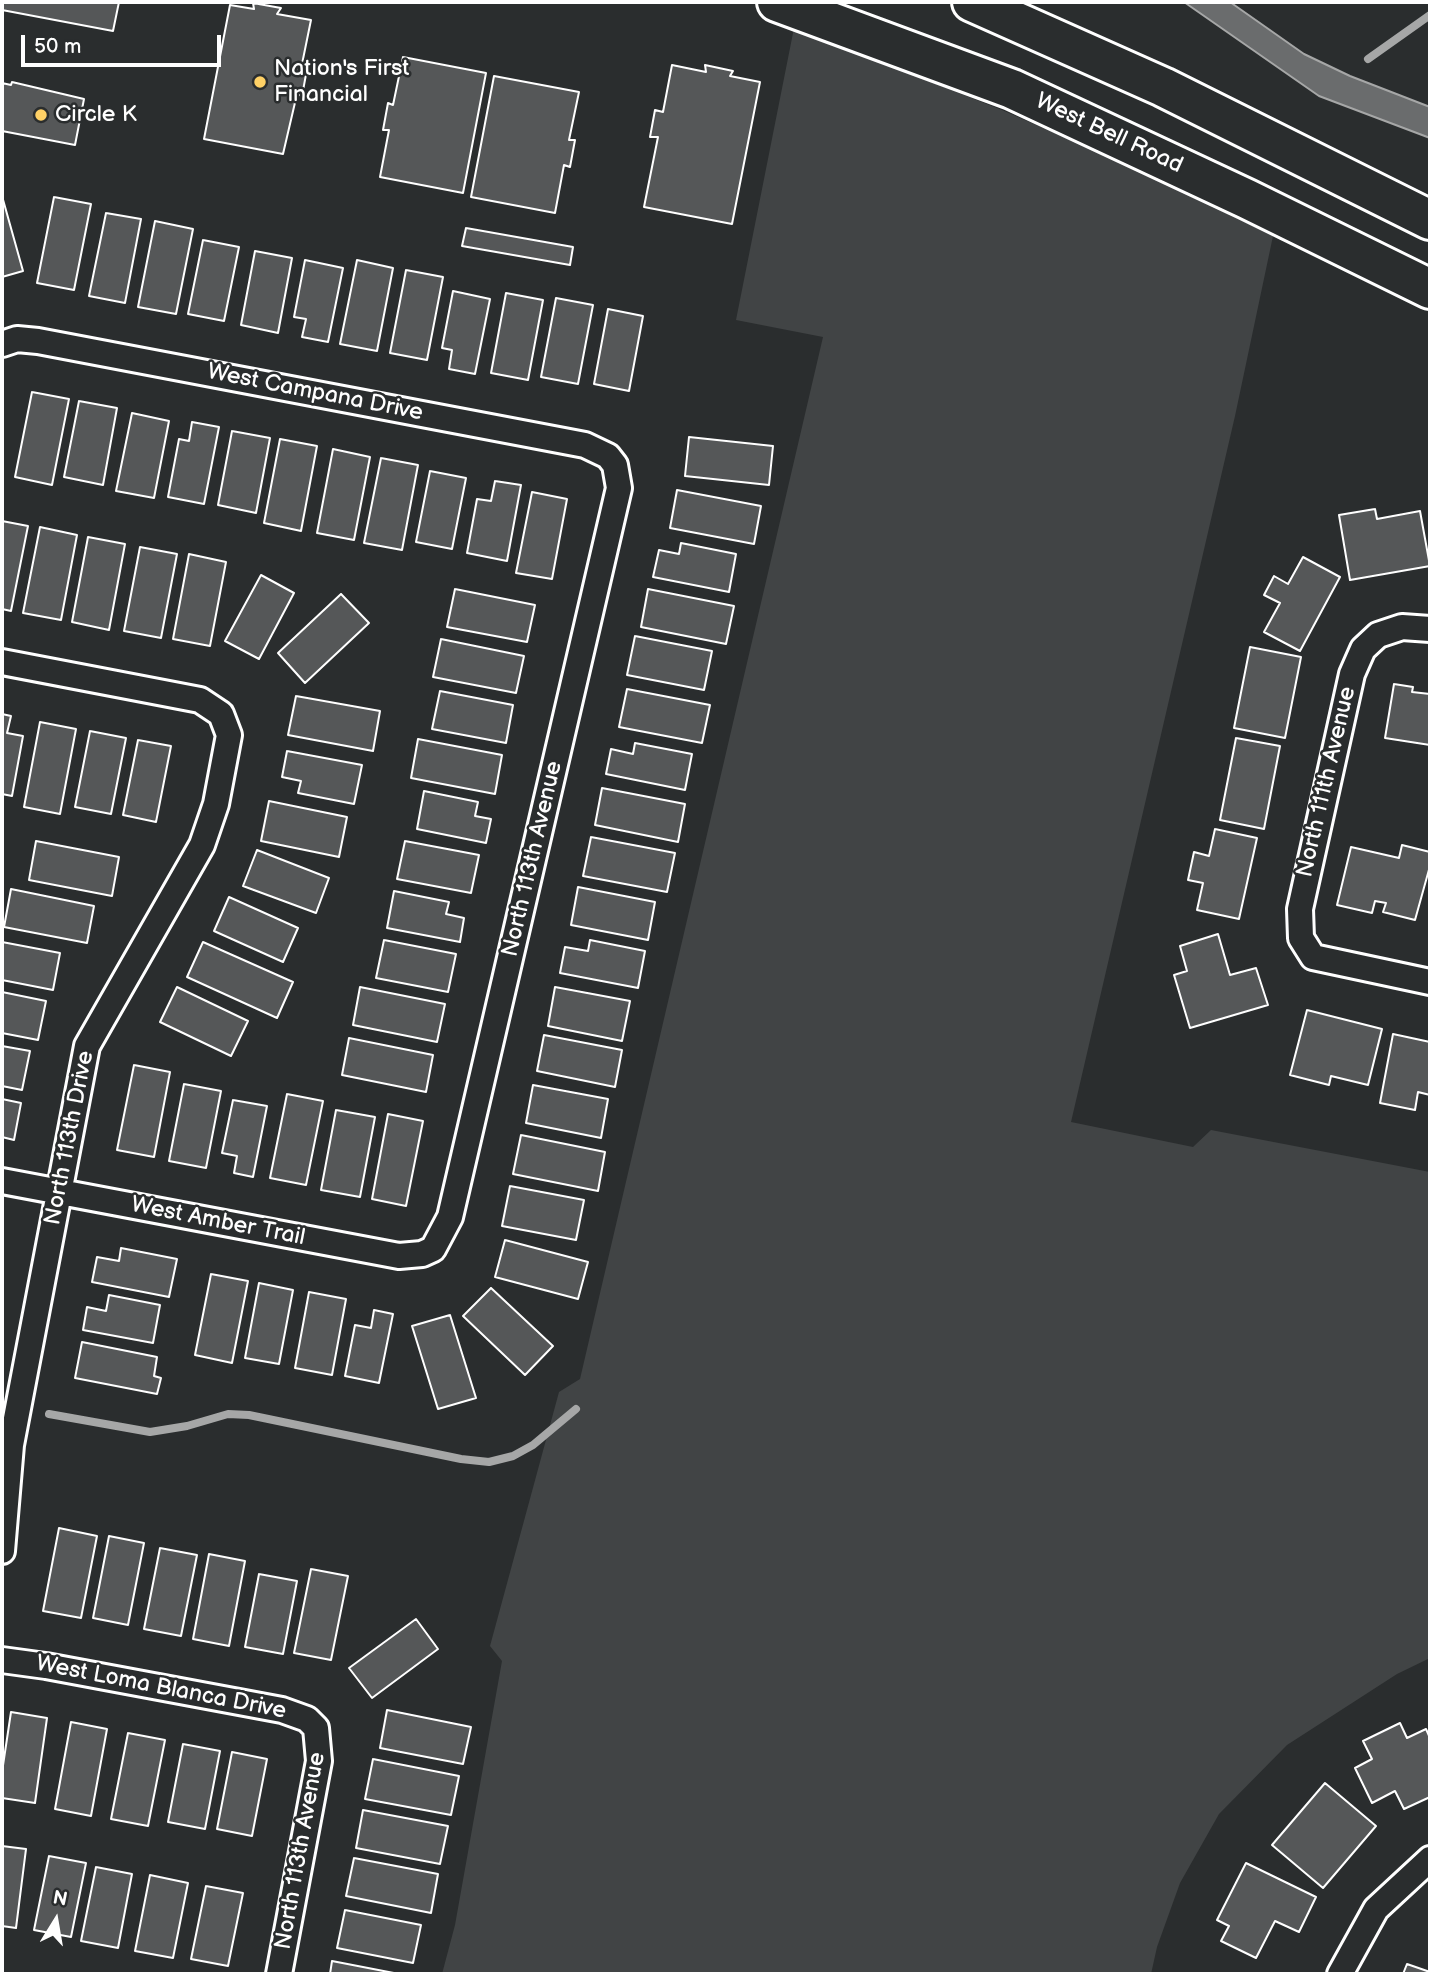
<!DOCTYPE html>
<html>
<head>
<meta charset="utf-8">
<style>
  body { margin:0 }
  #map { position:relative; width:1432px; height:1976px; overflow:hidden; background:#2a2d2e; font-family:"Balsamiq Sans",sans-serif }
  canvas { display:block }
  .frame { position:absolute; inset:0; border:4px solid #fff; pointer-events:none }
  .north { position:absolute; left:21px; top:1885px; width:70px; height:70px; -webkit-text-stroke:5px #2a2d2e; paint-order:stroke; rotate:11deg; font-size:19px; font-weight:700; line-height:28px; text-align:center; color:#fff }
  .north::after { content:''; display:block; margin:auto; width:24px; height:32px; background:#fff; clip-path:polygon(50% 0,100% 100%,50% 72%,0 100%) }
  .scale { position:absolute; left:21px; top:35px; width:200px; height:32px; box-sizing:border-box; border:4px solid #fff; border-top:0; padding-left:9px; font-size:21px; line-height:24px; white-space:nowrap; color:#fff; -webkit-text-stroke:5px #2a2d2e; paint-order:stroke }
</style>
</head>
<body>
<div id="map">
<canvas width="1432" height="1976"></canvas>
<div class="frame"></div>
<div class="north">N</div>
<div class="scale">50 m</div>
</div>
<script>
const ctx = document.querySelector('canvas').getContext('2d');
ctx.lineJoin = 'round';
function paint(path, color) { ctx.fillStyle = color; ctx.fill(path, 'evenodd'); }
const toPath = rows => new Path2D(rows.map(r => 'M' + r).join(''));
function trace(path, color, width, dash) { ctx.strokeStyle = color; ctx.lineWidth = width; ctx.lineCap = dash ? 'butt' : 'round'; ctx.setLineDash(dash || []); ctx.stroke(path); }
function label(font, color, halo, rows, align = 'center') {
  ctx.font = font + ' "Balsamiq Sans",sans-serif'; ctx.lineWidth = 5; ctx.setLineDash([]); ctx.textBaseline = 'middle'; ctx.strokeStyle = halo; ctx.fillStyle = color; for (const [text, x, y, turn = 0] of rows) {
    ctx.save(); ctx.translate(x, y); ctx.rotate((+turn || 0) * Math.PI / 180); ctx.textAlign = isNaN(turn) ? turn : align; if (halo) ctx.strokeText(text, 0, 0); ctx.fillText(text, 0, 0); ctx.restore();
  }
}
const green = toPath([
  [794,28,1002,110,1146,173,1273,236,1235,416,1071,1122,1193,1147,1211,1130,1430,1172,1430,1658,1397,1674,1287,1745,1219,1814,1180,1883,1157,1947,1151,1974,442,1974,455,1925,502,1661,490,1646,559,1392,580,1379,823,337,736,320]
]);
const water = toPath([
  [1184,2,1230,2,1304,54,1350,76,1430,107,1430,138,1319,96,1184,2]
]);
const stream = toPath([
  [1368,59,1430,15],
  [49,1414,150,1432,187,1426,228,1414,249,1415,461,1459,489,1462,513,1456,533,1445,576,1409]
]);
const building = toPath([
  [2,2,119,2,113,31,2,10,2,2],
  [253,3,281,8,277,14,311,20,301,69,307,69,302,96,297,94,283,154,204,139,230,5,254,9,253,3],
  [403,57,486,73,463,193,380,177,389,130,383,130,388,103,393,105,403,57],
  [672,65,706,72,705,65,733,71,730,76,760,82,732,224,644,207,658,137,650,137,655,110,663,112,672,65],
  [494,76,579,92,569,140,575,140,570,167,564,165,555,213,471,197,494,76],
  [12,82,84,99,75,145,2,131,2,83,11,85,12,82],
  [2,196,23,271,2,277,2,196],
  [54,197,91,204,74,290,37,283,54,197],
  [106,213,141,219,125,303,89,296,106,213],
  [155,221,193,229,176,314,138,307,155,221],
  [466,228,573,247,570,265,462,246,466,228],
  [203,240,239,247,224,321,188,314,203,240],
  [255,251,292,258,278,333,241,325,255,251],
  [305,260,343,268,328,342,302,337,306,319,294,317,305,260],
  [357,260,393,268,377,351,340,344,357,260],
  [406,270,443,277,427,360,390,353,406,270],
  [453,291,490,299,475,374,449,369,452,350,442,348,453,291],
  [506,293,543,300,528,380,491,373,506,293],
  [556,298,593,305,578,384,541,377,556,298],
  [608,309,643,316,629,391,594,384,608,309],
  [32,392,69,399,52,485,15,477,32,392],
  [79,401,117,408,103,485,64,477,79,401],
  [132,413,169,421,154,498,116,491,132,413],
  [192,422,219,427,204,504,168,497,179,439,189,441,192,422],
  [232,431,270,438,256,513,218,505,232,431],
  [689,437,773,446,769,485,685,476,689,437],
  [280,439,317,446,301,531,264,523,280,439],
  [333,449,370,457,354,540,317,533,333,449],
  [381,458,418,465,402,550,364,543,381,458],
  [430,471,466,478,452,549,416,542,430,471],
  [495,481,521,485,507,561,467,553,477,499,491,501,495,481],
  [677,490,761,506,754,544,670,528,677,490],
  [532,492,567,499,552,579,516,573,532,492],
  [1375,509,1377,519,1420,511,1430,566,1350,580,1339,515,1375,509],
  [2,521,28,526,11,611,2,609,2,521],
  [40,527,77,535,61,620,23,613,40,527],
  [88,537,125,544,109,630,72,622,88,537],
  [681,543,736,554,729,592,653,577,659,550,679,554,681,543],
  [140,547,177,554,161,638,124,631,140,547],
  [189,554,226,562,210,646,173,639,189,554],
  [1303,557,1340,577,1300,651,1264,632,1280,603,1264,595,1274,576,1288,584,1303,557],
  [261,575,294,593,259,659,225,641,261,575],
  [455,589,535,605,527,642,447,627,455,589],
  [648,589,734,606,726,644,641,627,648,589],
  [341,594,369,623,305,683,278,653,341,594],
  [635,636,712,651,704,690,627,675,635,636],
  [441,639,524,656,516,693,433,677,441,639],
  [1250,647,1301,657,1285,738,1234,728,1250,647],
  [1394,684,1413,687,1412,692,1430,694,1430,745,1385,738,1394,684],
  [627,689,710,705,702,743,619,727,627,689],
  [440,691,513,705,506,743,432,729,440,691],
  [296,696,380,711,373,751,288,735,296,696],
  [2,714,11,716,7,733,23,736,12,796,2,794,2,714],
  [40,722,76,729,60,814,24,807,40,722],
  [90,731,126,738,111,814,75,807,90,731],
  [1236,738,1280,746,1264,829,1220,820,1236,738],
  [418,739,502,755,495,794,411,778,418,739],
  [138,740,171,746,156,822,123,815,138,740],
  [635,743,692,754,685,790,606,774,611,749,633,754,635,743],
  [287,751,362,765,354,804,298,793,301,781,282,777,287,751],
  [602,788,685,804,678,842,595,825,602,788],
  [424,791,478,802,475,816,491,819,486,843,417,829,424,791],
  [269,801,347,817,339,857,261,841,269,801],
  [1215,829,1257,838,1239,919,1197,910,1203,883,1188,880,1194,852,1209,856,1215,829],
  [591,837,675,853,667,892,583,876,591,837],
  [36,841,119,857,112,896,29,880,36,841],
  [405,841,479,855,471,893,397,879,405,841],
  [1402,845,1430,852,1430,866,1415,920,1383,912,1386,903,1375,901,1372,913,1337,905,1351,847,1399,858,1402,845],
  [257,850,329,878,316,913,243,886,257,850],
  [578,887,655,902,648,940,571,925,578,887],
  [11,889,94,906,87,943,4,927,11,889],
  [394,891,449,902,446,914,464,918,460,942,387,928,394,891],
  [229,897,298,928,283,962,214,931,229,897],
  [1218,934,1230,975,1256,968,1268,1005,1190,1028,1174,975,1187,971,1180,946,1218,934],
  [384,940,456,954,448,992,376,978,384,940],
  [590,940,645,951,638,988,560,973,565,947,588,951,590,940],
  [2,942,60,953,53,990,2,980,2,942],
  [203,942,293,982,277,1018,187,977,203,942],
  [177,987,248,1021,231,1056,160,1022,177,987],
  [360,987,445,1004,437,1042,353,1025,360,987],
  [555,987,630,1001,622,1041,548,1026,555,987],
  [2,992,46,1001,38,1040,2,1033,2,992],
  [1307,1010,1382,1029,1368,1085,1331,1076,1329,1085,1290,1075,1307,1010],
  [1393,1034,1430,1042,1430,1095,1418,1092,1415,1110,1380,1103,1393,1034],
  [544,1035,622,1050,615,1087,537,1071,544,1035],
  [349,1038,433,1055,426,1092,342,1075,349,1038],
  [2,1046,30,1051,22,1090,2,1086,2,1046],
  [134,1065,170,1072,154,1157,117,1150,134,1065],
  [184,1084,221,1091,206,1168,169,1161,184,1084],
  [533,1085,608,1099,601,1138,526,1123,533,1085],
  [287,1094,323,1101,306,1185,270,1178,287,1094],
  [2,1099,21,1103,14,1140,2,1137,2,1099],
  [233,1100,267,1106,253,1177,234,1173,237,1156,222,1153,233,1100],
  [336,1110,375,1117,360,1197,321,1190,336,1110],
  [388,1114,423,1121,406,1206,372,1199,388,1114],
  [521,1135,605,1152,598,1191,513,1174,521,1135],
  [510,1186,584,1200,576,1240,502,1226,510,1186],
  [505,1240,588,1262,578,1299,495,1277,505,1240],
  [121,1248,177,1259,169,1297,92,1282,97,1257,119,1261,121,1248],
  [211,1274,248,1281,232,1363,195,1355,211,1274],
  [259,1283,293,1290,279,1364,245,1358,259,1283],
  [491,1288,553,1346,525,1375,463,1316,491,1288],
  [309,1292,346,1299,332,1375,295,1368,309,1292],
  [109,1295,160,1305,153,1343,83,1330,87,1307,106,1311,109,1295],
  [374,1310,393,1314,379,1383,345,1376,355,1325,371,1328,374,1310],
  [450,1315,476,1398,438,1409,412,1326,450,1315],
  [82,1342,157,1357,154,1376,161,1378,157,1394,75,1378,82,1342],
  [59,1528,97,1536,81,1618,43,1611,59,1528],
  [109,1536,144,1543,128,1625,93,1618,109,1536],
  [160,1548,197,1555,181,1636,144,1629,160,1548],
  [209,1554,245,1561,229,1646,193,1639,209,1554],
  [311,1569,348,1576,331,1660,294,1653,311,1569],
  [259,1574,297,1581,283,1654,245,1647,259,1574],
  [416,1619,438,1649,372,1698,349,1668,416,1619],
  [387,1710,471,1727,463,1764,380,1748,387,1710],
  [11,1712,47,1718,35,1803,2,1798,2,1772,11,1712],
  [71,1722,107,1729,91,1816,55,1809,71,1722],
  [1400,1723,1407,1738,1426,1729,1430,1738,1430,1797,1404,1809,1395,1791,1372,1803,1355,1768,1372,1759,1363,1741,1400,1723],
  [128,1733,165,1740,148,1826,111,1819,128,1733],
  [183,1744,220,1751,205,1829,168,1822,183,1744],
  [232,1752,267,1759,252,1836,217,1829,232,1752],
  [373,1759,459,1776,451,1815,365,1799,373,1759],
  [1325,1783,1376,1826,1323,1888,1272,1845,1325,1783],
  [363,1810,448,1826,440,1864,356,1848,363,1810],
  [2,1846,26,1849,16,1928,2,1926,2,1846],
  [49,1856,86,1863,71,1937,34,1930,49,1856],
  [354,1858,438,1874,431,1913,346,1896,354,1858],
  [1246,1863,1316,1897,1299,1932,1275,1921,1256,1958,1221,1941,1229,1926,1217,1920,1246,1863],
  [96,1867,132,1874,118,1948,81,1941,96,1867],
  [150,1875,188,1883,173,1958,135,1951,150,1875],
  [206,1886,243,1893,228,1966,191,1959,206,1886],
  [345,1910,421,1925,413,1963,337,1948,345,1910],
  [332,1961,399,1974,330,1974,332,1961],
  [1407,1964,1430,1972,1430,1974,1403,1974,1407,1964]
]);
const minor = toPath([
  [2,344,17,339,38,341,585,445,608,456,615,465,619,488,450,1217,433,1249,422,1254,399,1256,2,1181],
  [1430,629,1402,627,1378,635,1363,649,1352,674,1300,909,1301,938,1313,957,1430,982],
  [2,662,200,700,221,714,229,735,216,804,202,845,87,1046,11,1445,2,1551],
  [2,1660,46,1666,282,1710,307,1719,316,1728,319,1761,279,1974],
  [1340,1974,1376,1909,1430,1859]
]);
const primary = toPath([
  [777,2,1012,89,1247,199,1430,289],
  [972,2,1163,87,1430,220]
]);
const markers = [
  [260,82,7,"#ffd166"],
  [41,115,7,"#ffd166"]
];
const poiNames = [
  ["Nation's First",274,69],
  ["Financial",274,95],
  ["Circle K",55,115]
];
const streetNames = [
  ["West Bell Road",1109,134,25],
  ["West Campana Drive",315,393,11],
  ["North 111th Avenue",1327,782,-77],
  ["North 113th Avenue",533,859,-77],
  ["North 113th Drive",70,1138,-79],
  ["West Amber Trail",218,1222,11],
  ["West Loma Blanca Drive",161,1688,11],
  ["North 113th Avenue",301,1851,-80]
];
paint(green, '#414445');
paint(water, '#6a6c6d');
trace(water, '#a6a7a7', 2);
trace(stream, '#a6a7a7', 8);
paint(building, '#555758');
trace(building, '#fff', 2);
trace(minor, '#fff', 30);
trace(primary, '#fff', 44);
trace(minor, '#2a2d2e', 24);
trace(primary, '#2a2d2e', 38);
for (const [x, y, r, color] of markers) { const dot = new Path2D(); dot.arc(x, y, r, 0, 2 * Math.PI); ctx.fillStyle = color; ctx.fill(dot); trace(dot, '#2a2d2e', 2.5); }
label('23px', '#fff', '#2a2d2e', poiNames, 'left');
label('23px', '#fff', '#2a2d2e', streetNames);
</script>
</body>
</html>
